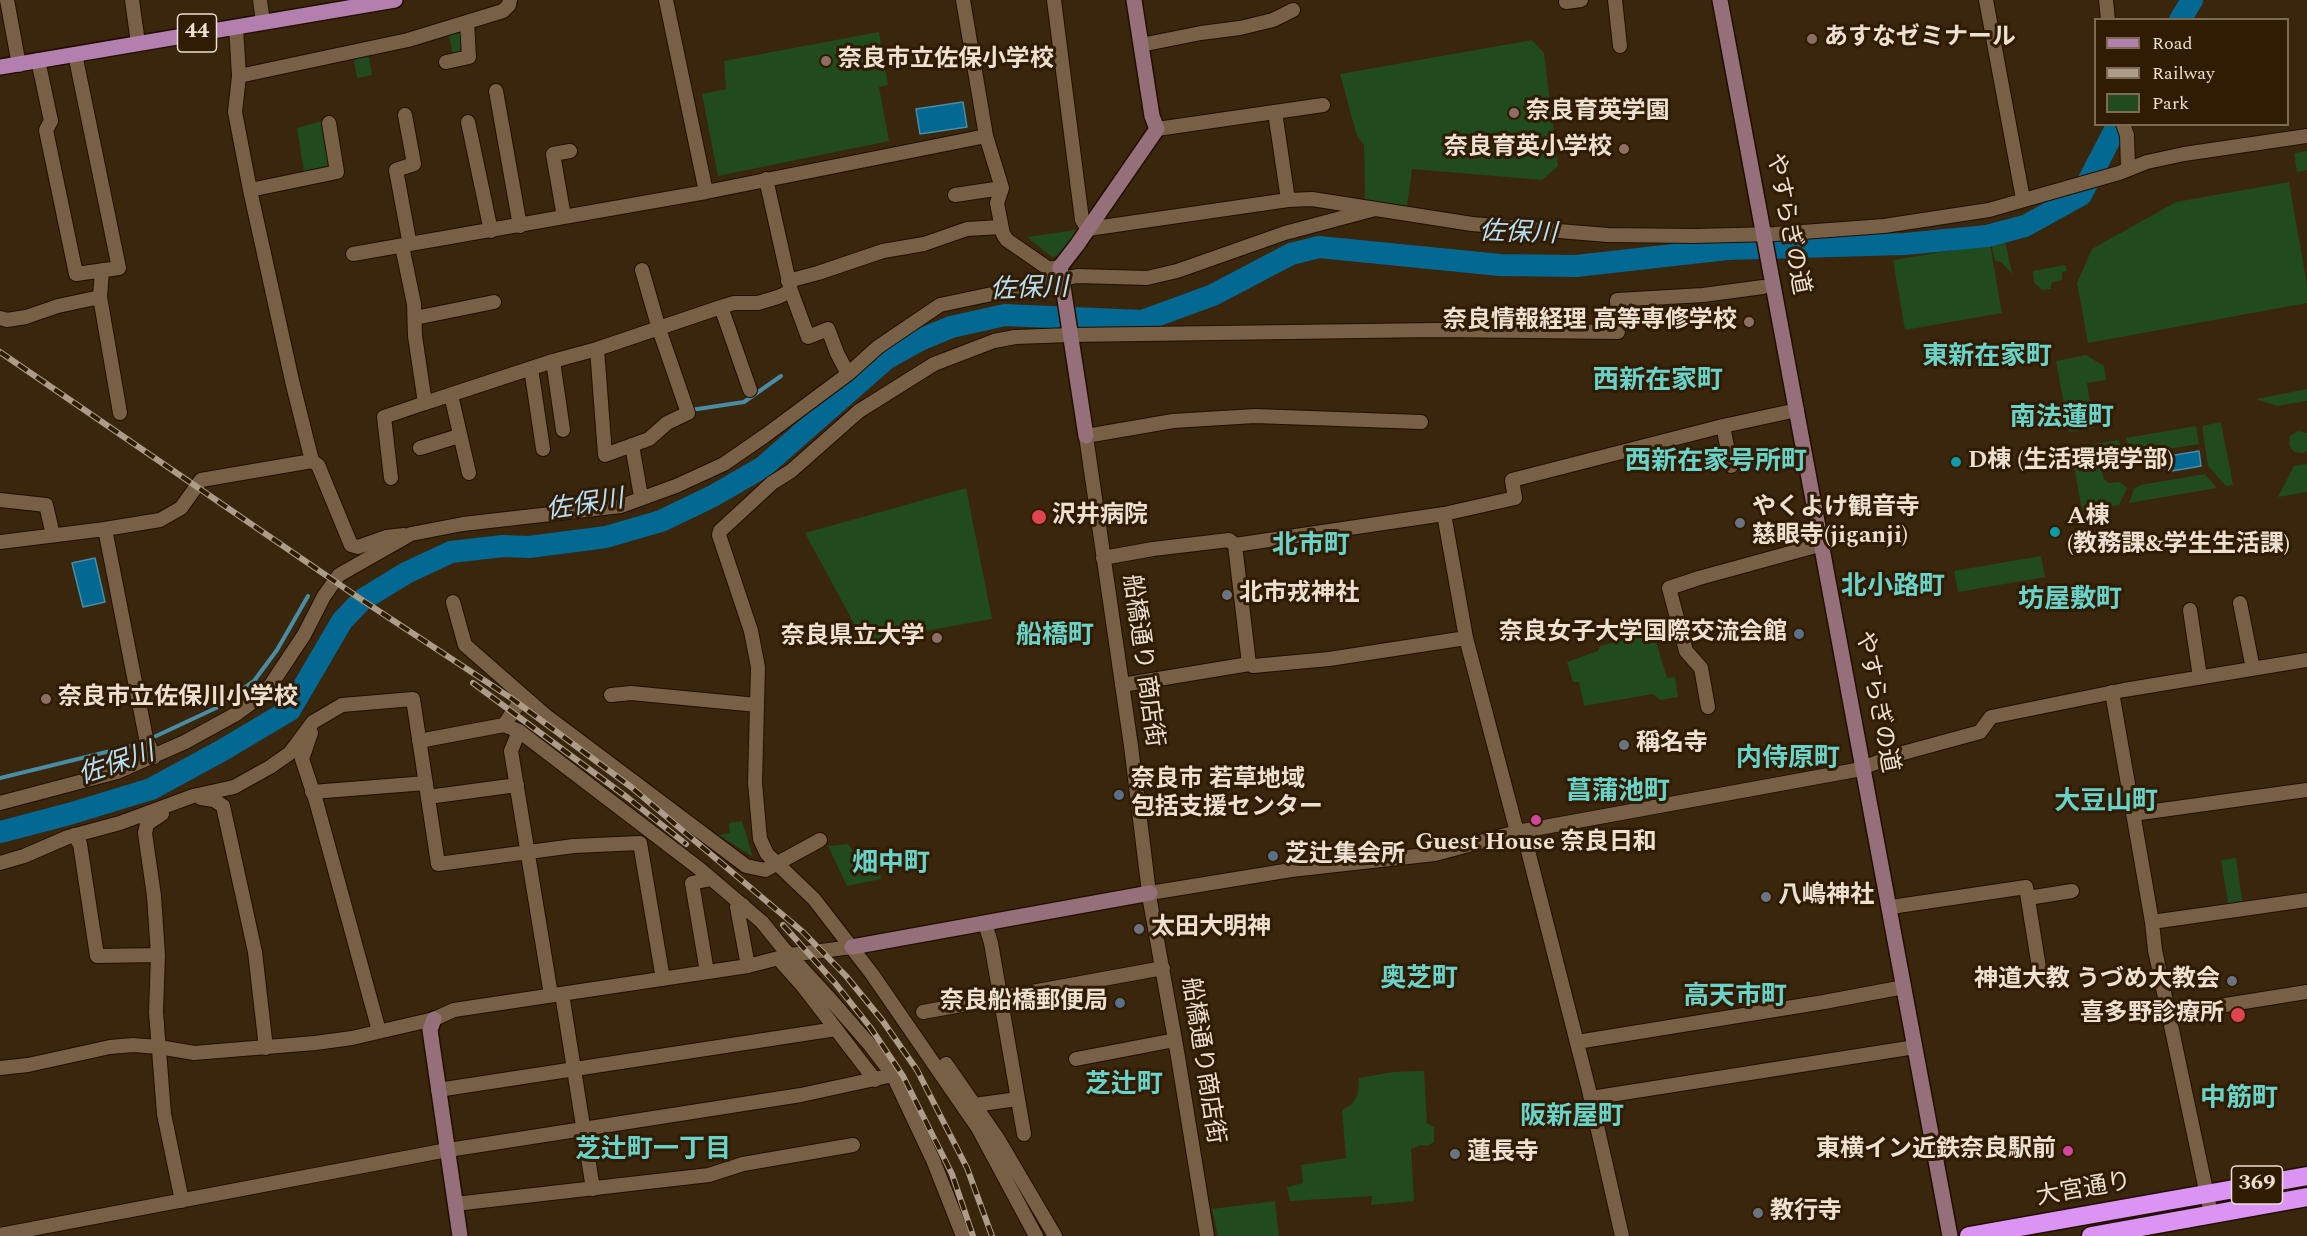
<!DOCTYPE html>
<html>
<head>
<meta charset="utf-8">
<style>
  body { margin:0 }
  #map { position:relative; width:2307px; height:1236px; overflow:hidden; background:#3a260c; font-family:Spectral,serif }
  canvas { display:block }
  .legend { position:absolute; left:2094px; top:18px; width:195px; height:108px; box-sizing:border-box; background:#301c03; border:2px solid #7c6a55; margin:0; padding:8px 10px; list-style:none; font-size:18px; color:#ede0d1 }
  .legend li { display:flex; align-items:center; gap:12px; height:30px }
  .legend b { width:30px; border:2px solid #7c6a55 }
</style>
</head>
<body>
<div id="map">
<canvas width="2307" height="1236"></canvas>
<ul class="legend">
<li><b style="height:8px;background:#b37fae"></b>Road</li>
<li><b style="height:8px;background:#ac9c89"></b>Railway</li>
<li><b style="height:16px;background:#214a1e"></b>Park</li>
</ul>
</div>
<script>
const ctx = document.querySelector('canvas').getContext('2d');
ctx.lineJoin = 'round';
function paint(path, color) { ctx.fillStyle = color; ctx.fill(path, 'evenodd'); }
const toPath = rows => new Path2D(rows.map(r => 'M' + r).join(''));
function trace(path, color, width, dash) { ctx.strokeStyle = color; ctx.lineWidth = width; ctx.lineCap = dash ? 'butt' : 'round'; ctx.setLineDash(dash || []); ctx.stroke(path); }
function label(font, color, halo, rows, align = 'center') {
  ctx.font = font + ' Spectral,"Noto Sans JP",serif'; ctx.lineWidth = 6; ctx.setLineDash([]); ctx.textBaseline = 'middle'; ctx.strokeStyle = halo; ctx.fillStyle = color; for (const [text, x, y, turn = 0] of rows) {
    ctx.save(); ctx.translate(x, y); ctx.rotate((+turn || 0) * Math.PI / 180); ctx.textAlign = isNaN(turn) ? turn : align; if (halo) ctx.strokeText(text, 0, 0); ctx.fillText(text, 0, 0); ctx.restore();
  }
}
const green = toPath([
  [464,23,465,53,453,55,448,31],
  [879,32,888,85,879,87,889,141,718,176,702,94,726,89,724,61],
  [1532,40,1544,53,1558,166,1542,180,1412,169,1407,206,1365,200,1364,145,1357,136,1340,74],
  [368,51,372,75,357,78,353,55],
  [322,121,330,171,304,172,297,128],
  [2307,151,2307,170,2297,172,2294,153],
  [2289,182,2307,285,2307,303,2088,343,2077,283,2092,249,2176,202],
  [1082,229,1065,254,1052,257,1027,237],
  [2005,240,2012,274,2001,262,1995,261,1991,242],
  [1990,244,2002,313,1905,330,1893,260],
  [2065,265,2067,271,2062,272,2062,280,2051,283,2051,289,2042,290,2034,282,2033,271],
  [2086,355,2104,366,2106,380,2087,383,2094,428,2069,432,2056,361],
  [2307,389,2307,401,2277,406,2256,399],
  [2221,422,2233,485,2226,486,2208,466,2202,426],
  [2196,426,2199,444,2135,454,2130,451,2126,438],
  [2298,431,2307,433,2307,451,2303,453,2294,452,2289,445,2290,436],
  [2118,440,2124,453,2115,464,2106,466,2102,470,2103,478,2109,483,2120,482,2127,488,2119,505,2082,511,2071,448],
  [2307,464,2307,492,2278,497,2294,466],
  [2205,474,2217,488,2129,503,2134,489,2140,485],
  [966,488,992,619,864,642,805,533],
  [2041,556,2045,577,1958,592,1954,571],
  [1653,632,1667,678,1675,677,1678,697,1660,700,1653,694,1584,706,1579,682,1573,682,1567,662,1598,651,1600,646],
  [742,821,753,857,719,835,730,833,729,823],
  [848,844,855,854,876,850,881,879,847,886,828,846],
  [2236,858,2243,905,2229,908,2221,860],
  [1424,1071,1427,1123,1434,1127,1434,1142,1427,1146,1421,1145,1411,1149,1414,1201,1371,1205,1372,1196,1290,1201,1287,1187,1303,1183,1301,1165,1346,1158,1342,1110,1352,1104,1358,1094,1359,1078,1393,1072],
  [1275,1201,1279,1236,1218,1236,1212,1209]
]);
const water = toPath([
  [963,102,967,127,920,134,916,109,963,102],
  [2199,451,2201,466,2166,472,2163,457,2199,451],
  [95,558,105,602,83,607,72,563,95,558]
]);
const stream = toPath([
  [691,410,744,402,781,376],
  [0,778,139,744,216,708,254,681,277,650,308,596]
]);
const river = toPath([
  [2180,20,2192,0],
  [0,832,69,814,151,789,221,751,290,710,342,621,362,600,406,573,451,552,503,546,529,547,606,537,661,521,713,496,763,467,886,359,922,339,951,327,1005,315,1142,321,1213,295,1291,254,1319,247,1500,265,1576,266,1727,249,1905,244,1987,236,2025,226,2081,195,2118,124]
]);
const street = toPath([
  [7,0,19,65],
  [132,0,138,43],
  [260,0,263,22],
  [666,0,706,192,986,136],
  [963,0,986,136,1002,188,997,203,1003,234,1007,240,1049,269,1060,267],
  [1054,0,1082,220,1088,229,1288,200,1312,199,1472,224,1608,235,1694,236,1775,234,1884,226,1989,210,2119,173,2147,162,2184,154,2307,136],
  [1615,0,1620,46],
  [1986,0,2023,199],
  [2106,0,2108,20],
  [1566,2,1581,0],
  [236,27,239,76,235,112,250,190,293,385,312,461,318,465,351,545,358,547,386,537,404,535],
  [1141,45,1201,33,1240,28,1273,20,1293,10],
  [38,60,51,121,46,130,76,274,119,268,75,54],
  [446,62,469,57,467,22],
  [239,76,408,40,503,11,509,5,510,0],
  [496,91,520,226],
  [1275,112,1288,200],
  [405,115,414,164,396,170,409,240,405,246],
  [468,122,491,231],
  [2123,124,2127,135,2128,169],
  [1157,129,1323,105],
  [766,179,791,291,808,337,828,329,837,353,848,374],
  [250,190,337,172,329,123],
  [955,195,1002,188],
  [564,217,553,154,570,151],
  [402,246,414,304,415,336,425,403,553,361,597,349,721,307,734,303,758,303,778,297,791,291],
  [353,254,706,192],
  [102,270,100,297,120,413],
  [788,281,818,273,883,251,924,244,967,229,1001,227],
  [721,307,750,390],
  [0,318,7,320,26,317,58,306,100,297],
  [415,318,494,302],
  [597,349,605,455,649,439,667,423,688,413,659,329,642,270],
  [553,361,563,430],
  [531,368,543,449],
  [451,395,469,473],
  [1723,426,1731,466],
  [632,445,640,491],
  [420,448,459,436],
  [391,478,384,417,425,403],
  [0,500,46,505,53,535],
  [105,529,146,738,154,757],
  [0,542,105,529,160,520,181,508,201,480,312,461],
  [1235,545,1249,664],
  [1103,558,1153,549,1229,540,1235,545,1444,514],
  [453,602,465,645,545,715,746,866,765,870,820,840],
  [2240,603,2253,669],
  [2190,610,2200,677],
  [1122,685,1249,664,1253,666,1329,659,1466,638],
  [2112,692,2152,922],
  [611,695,631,693,757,705],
  [1708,707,1701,668,1686,651,1669,588,1699,578,1823,544],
  [504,725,523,697],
  [519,731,701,870,762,922,783,948,830,999,870,1045,893,1075,933,1160,963,1236],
  [311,733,302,759,316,801,379,1031],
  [419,741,504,725,519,731,511,751,551,995],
  [312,792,426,783],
  [428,797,517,785],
  [201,798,214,800,223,806,255,952,266,1048],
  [0,803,117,772,185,742,236,714,266,692,304,635,324,596,339,575,411,534,463,524,621,506,676,486,724,464,766,435,848,374,878,347,940,305,1077,276,1147,278,1177,271,1285,233,1375,209],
  [162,814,147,824,145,833,154,896,158,955,156,1012,164,1114,182,1201],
  [2133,814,2307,790],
  [1523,831,1588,1086,1622,1236],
  [1517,832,1466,638,1444,514,1515,498,1512,480,1723,426,1797,410],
  [74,835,80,844,97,956,158,955],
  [0,863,24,856,68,837,120,823,193,796,234,787,270,767,290,753,313,722,342,705,413,699,438,864,574,846,640,843,663,979],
  [1150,893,1291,870,1435,854,1517,832,1856,770,1903,753,1980,732,1991,717,2124,690,2307,660],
  [2028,898,2072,891],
  [743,905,737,907,748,966],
  [1891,907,2026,887,2041,980],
  [985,923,991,943,1024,1134],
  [778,958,802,985,875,1080],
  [707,972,692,883,711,879],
  [562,994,593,1189],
  [923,1012,1163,968],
  [2169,1014,2307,992],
  [1577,1042,1824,1002,1904,987],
  [1076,1059,1175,1040],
  [946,1064,998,1139,1055,1236],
  [0,1068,28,1065,110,1047,133,1045,159,1047,194,1053,315,1043,352,1038,434,1019,454,1010,748,966,790,955,852,947],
  [438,1090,836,1029],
  [1591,1098,1915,1047],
  [974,1105,1018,1099],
  [455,1204,709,1175,743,1164,853,1145],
  [2211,1214,2155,950,2152,922,2307,900],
  [0,1235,442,1151,801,1095,893,1075],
  [1036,1236,978,1128,872,974,814,899,767,854,760,839,755,783,758,667,751,631,719,535,720,531,772,483,791,471,859,411,934,364,994,341,1015,337,1070,335,1436,330,1618,332,1617,300,1703,295,1763,287],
  [1207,1236,1177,1051,1150,901,1131,746,1086,436,1173,421,1255,416,1421,422]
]);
const secondary = toPath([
  [1720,0,1950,1236],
  [1086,436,1060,267,1077,245,1157,129,1152,116,1134,0],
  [852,947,1150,893],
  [434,1019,430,1030,460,1236]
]);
const primary = toPath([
  [0,67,395,0]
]);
const highway = toPath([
  [1969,1236,2307,1176],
  [2091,1236,2307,1197]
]);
const rail = toPath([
  [0,352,362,600,511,698,631,787,803,932,846,976,882,1020,917,1070,967,1168,992,1236],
  [473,683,628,798,686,844],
  [783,925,835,983,870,1027,903,1076,952,1174,973,1236]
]);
const markers = [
  [1812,39,6,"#8d6e63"],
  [826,61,6,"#8d6e63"],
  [1514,113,6,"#8d6e63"],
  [1624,149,6,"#8d6e63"],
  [1749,322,6,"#8d6e63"],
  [1956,462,6,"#0f9aa8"],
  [1039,517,8,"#e0444e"],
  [1740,523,6,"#6b7280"],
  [2055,532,6,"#0f9aa8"],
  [1227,595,6,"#6b7280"],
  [1799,634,6,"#5c6f8a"],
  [937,638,6,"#8d6e63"],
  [46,699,6,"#8d6e63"],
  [1624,745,6,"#6b7280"],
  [1119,795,6,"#5c6f8a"],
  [1536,820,6,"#d1479c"],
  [1273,856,6,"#5c6f8a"],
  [1766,897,6,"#6b7280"],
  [1139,929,6,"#6b7280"],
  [2232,981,6,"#6b7280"],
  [1120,1003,6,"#5c6f8a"],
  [2238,1015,8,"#e0444e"],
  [2068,1151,6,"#d1479c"],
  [1455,1154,6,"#6b7280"],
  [1758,1213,6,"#6b7280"]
];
const shields = [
  [197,33,39],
  [2257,1185,51]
];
const shieldNames = [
  ["44",197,33],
  ["369",2257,1185]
];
const poiNames = [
  ["あすなゼミナール",1824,39],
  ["奈良市立佐保小学校",838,61],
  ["奈良育英学園",1526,113],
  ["奈良育英小学校",1612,149,"right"],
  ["奈良情報経理 高等専修学校",1737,322,"right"],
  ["D棟 (生活環境学部)",1968,462],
  ["やくよけ観音寺",1752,509],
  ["慈眼寺(jiganji)",1752,537],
  ["沢井病院",1052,517],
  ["A棟",2067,518],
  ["(教務課&学生生活課)",2067,546],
  ["北市戎神社",1239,595],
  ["奈良女子大学国際交流会館",1787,634,"right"],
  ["奈良県立大学",925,638,"right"],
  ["奈良市立佐保川小学校",58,699],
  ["稱名寺",1636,745],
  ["奈良市 若草地域",1131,781],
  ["包括支援センター",1131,809],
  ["Guest House 奈良日和",1536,844,"center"],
  ["芝辻集会所",1285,856],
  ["八嶋神社",1778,897],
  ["太田大明神",1151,929],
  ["神道大教 うづめ大教会",2220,981,"right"],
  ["奈良船橋郵便局",1108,1003,"right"],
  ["喜多野診療所",2224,1015,"right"],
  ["東横イン近鉄奈良駅前",2056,1151,"right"],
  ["蓮長寺",1467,1154],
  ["教行寺",1770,1213]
];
const streetNames = [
  ["やすらぎの道",1786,224,79],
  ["船橋通り 商店街",1141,661,82],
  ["やすらぎの道",1875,702,79],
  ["船橋通り商店街",1201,1061,81],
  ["大宮通り",2084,1191,-10]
];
const waterNames = [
  ["佐保川",1518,235,2],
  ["佐保川",1029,291,-2],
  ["佐保川",585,507,-9],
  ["佐保川",117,766,-19]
];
const neighbourhoodNames = [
  ["東新在家町",1987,359],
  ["西新在家町",1658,383],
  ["南法蓮町",2062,420],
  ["西新在家号所町",1716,464],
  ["北市町",1311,548],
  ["北小路町",1893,589],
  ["坊屋敷町",2070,602],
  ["船橋町",1055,638],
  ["内侍原町",1788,761],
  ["菖蒲池町",1618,794],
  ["大豆山町",2106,804],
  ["畑中町",891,866],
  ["奥芝町",1419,981],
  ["高天市町",1735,999],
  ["芝辻町",1124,1087],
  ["中筋町",2239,1101],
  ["阪新屋町",1572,1119],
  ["芝辻町一丁目",653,1152]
];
paint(green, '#214a1e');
paint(water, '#036892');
trace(water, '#498ca5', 1.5);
trace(stream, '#498ca5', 4);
trace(river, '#036892', 22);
trace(street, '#210e00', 16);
trace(secondary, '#210e00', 18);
trace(primary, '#210e00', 18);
trace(highway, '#210e00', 21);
trace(street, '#776045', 14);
trace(secondary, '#956f7a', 15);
trace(primary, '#b37fae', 15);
trace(highway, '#db93f4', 18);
trace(rail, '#ac9c89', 6);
trace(rail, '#301c03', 4, [11]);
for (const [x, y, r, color] of markers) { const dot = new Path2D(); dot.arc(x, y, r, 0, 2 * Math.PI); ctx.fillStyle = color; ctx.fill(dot); trace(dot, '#301c03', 2); }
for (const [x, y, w] of shields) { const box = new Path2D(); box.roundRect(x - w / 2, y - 19, w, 38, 4.5); ctx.fillStyle = '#301c03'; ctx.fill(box); trace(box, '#ede0d1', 1.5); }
label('bold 22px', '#ede0d1', null, shieldNames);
label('bold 24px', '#ede0d1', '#301c03', poiNames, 'left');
label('24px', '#ede0d1', '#301c03', streetNames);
label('italic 26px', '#b7dff7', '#301c03', waterNames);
label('bold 26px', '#69d3c9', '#301c03', neighbourhoodNames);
</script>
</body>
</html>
